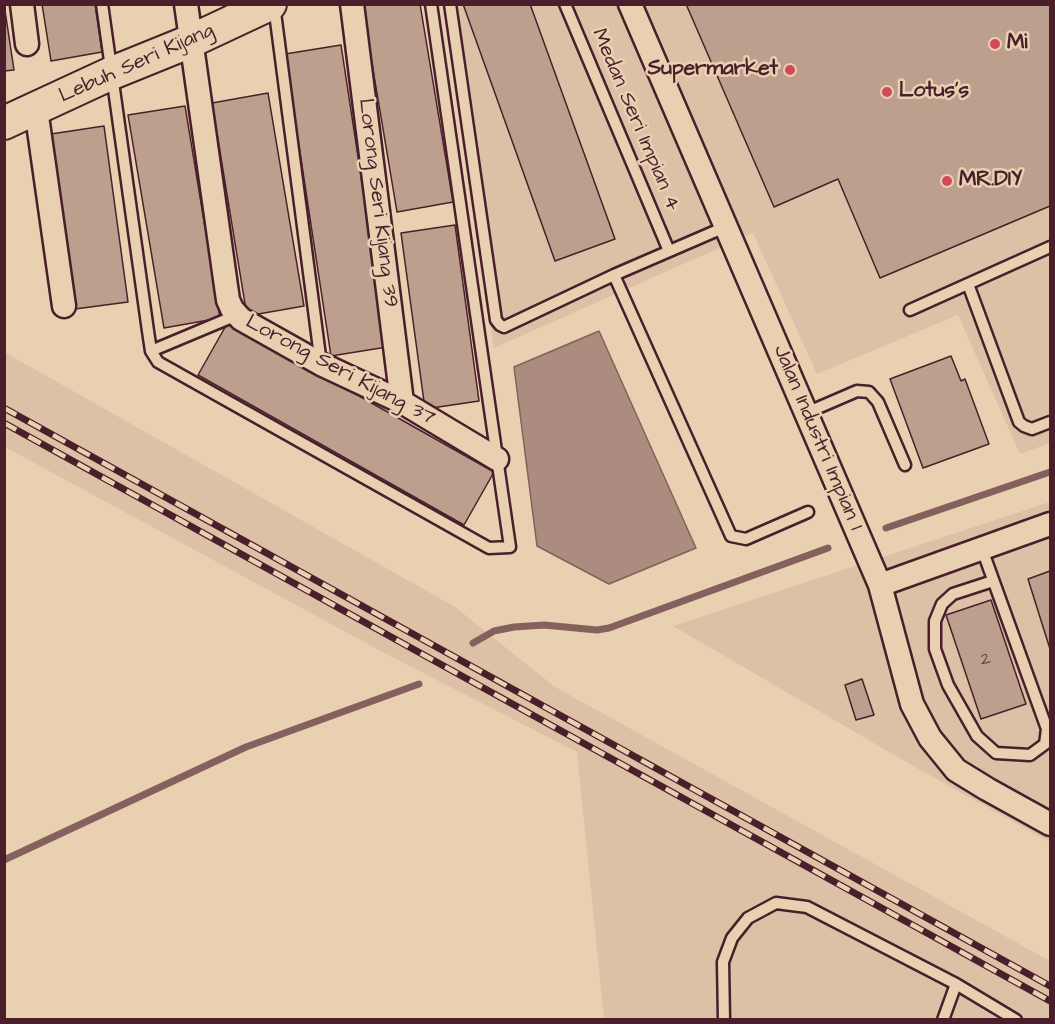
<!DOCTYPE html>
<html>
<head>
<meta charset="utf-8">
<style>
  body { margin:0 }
  #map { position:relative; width:1055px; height:1024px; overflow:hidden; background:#e9d0b1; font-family:"Architects Daughter",sans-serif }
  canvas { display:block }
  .frame { position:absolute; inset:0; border:6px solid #4a1f2b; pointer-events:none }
</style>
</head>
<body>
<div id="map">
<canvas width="1055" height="1024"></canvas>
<div class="frame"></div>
</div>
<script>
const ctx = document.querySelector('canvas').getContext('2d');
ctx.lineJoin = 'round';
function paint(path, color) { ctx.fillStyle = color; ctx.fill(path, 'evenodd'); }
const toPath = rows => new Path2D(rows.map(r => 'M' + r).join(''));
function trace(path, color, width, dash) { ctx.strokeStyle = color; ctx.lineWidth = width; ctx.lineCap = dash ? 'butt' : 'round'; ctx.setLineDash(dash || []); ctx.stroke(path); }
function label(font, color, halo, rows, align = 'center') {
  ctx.font = font + ' "Architects Daughter",sans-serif'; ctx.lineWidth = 5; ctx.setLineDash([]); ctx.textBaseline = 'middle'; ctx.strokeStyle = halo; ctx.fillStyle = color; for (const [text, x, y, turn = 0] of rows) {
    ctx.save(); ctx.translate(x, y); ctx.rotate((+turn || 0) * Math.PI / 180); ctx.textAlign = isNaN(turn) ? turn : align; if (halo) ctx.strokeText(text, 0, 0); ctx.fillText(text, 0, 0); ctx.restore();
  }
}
const built = toPath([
  [443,5,1050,5,1050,443,1020,454,958,315,817,374,753,233,494,348],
  [4,352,455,607,555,687,1050,961,1050,1019,604,1019,577,752,390,656,5,447],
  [1050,502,1050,842,915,767,673,626]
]);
const water = toPath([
  [599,331,696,548,609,584,537,546,514,367,599,331]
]);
const stream = toPath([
  [886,528,1050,472],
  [473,643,494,631,514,627,544,625,597,630,609,628,828,548],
  [4,860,246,747,419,684]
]);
const building = toPath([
  [4,4,14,70,4,71,4,4],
  [42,4,95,4,102,52,51,61,42,4],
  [362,4,420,4,453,202,397,212,362,4],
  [463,4,530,4,615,239,555,261,463,4],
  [686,4,1050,4,1050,206,880,278,838,179,774,207,686,4],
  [341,45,387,347,331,356,285,54,341,45],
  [268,93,304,306,247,316,212,103,268,93],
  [185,106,220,318,164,328,128,115,185,106],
  [104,126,128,302,75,309,51,134,104,126],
  [455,225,479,401,425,409,401,233,455,225],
  [228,322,494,472,464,525,198,375,228,322],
  [951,356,961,381,965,379,989,444,923,468,890,379,951,356],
  [1050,571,1050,649,1028,579,1050,571],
  [991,600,1026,704,981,719,946,615,991,600],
  [862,679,874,715,856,720,845,685,862,679]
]);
const lane = toPath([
  [102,4,148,331,151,351,158,362,489,548,510,547,431,4],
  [450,4,496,320,500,325,504,327,614,275,725,227],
  [565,4,669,251],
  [274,5,321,364],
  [614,275,731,536,746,539,808,512],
  [968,284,1019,422,1024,426,1032,429,1050,422],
  [910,310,1050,247],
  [151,351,237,315],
  [806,413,857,391,869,392,878,402,905,465],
  [982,549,1047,729,1045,744,1030,755,996,753,977,736,948,685,935,649,935,621,942,604,953,594,993,581],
  [724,1020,723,962,732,938,748,918,776,903,807,907,956,984,1016,1020],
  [943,1020,956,984]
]);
const street = toPath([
  [22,4,27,44],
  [186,4,228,300,232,309,241,319,321,364,402,402,497,459],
  [352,4,402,402],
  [630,4,880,585,912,704,930,738,956,770,987,789,1050,824],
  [36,109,64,306],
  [880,585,1050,524]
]);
const secondary = toPath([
  [4,123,112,73,191,41,270,4]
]);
const rail = toPath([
  [4,408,1050,986],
  [4,423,1050,1001]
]);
const markers = [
  [995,44,6,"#d1495b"],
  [790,70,6,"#d1495b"],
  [887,92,6,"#d1495b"],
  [947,181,6,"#d1495b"]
];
const numberNames = [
  ["2",986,660]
];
const poiNames = [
  ["Mi",1007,44],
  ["Supermarket",778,70,"right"],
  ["Lotus's",899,92],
  ["MR.DIY",959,181]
];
const streetNames = [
  ["Lebuh Seri Kijang",137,64,-24],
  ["Medan Seri Impian 4",635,120,67],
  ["Lorong Seri Kijang 39",377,203,83],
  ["Lorong Seri Kijang 37",340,371,28],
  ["Jalan Industri Impian 1",817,438,67]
];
paint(built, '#dcc1a6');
paint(water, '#ac8c7e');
trace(water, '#85605d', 1.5);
trace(stream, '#85605d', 7);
paint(building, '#bc9f8c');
trace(building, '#4a1f2b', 1.5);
trace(lane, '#4a1f2b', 15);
trace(street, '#4a1f2b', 27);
trace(secondary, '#4a1f2b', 36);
trace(lane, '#e9d0b1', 10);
trace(street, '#e9d0b1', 22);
trace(secondary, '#e9d0b1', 32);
trace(rail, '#4a1f2b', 7);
trace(rail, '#e9d0b1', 4.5, [14]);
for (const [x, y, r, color] of markers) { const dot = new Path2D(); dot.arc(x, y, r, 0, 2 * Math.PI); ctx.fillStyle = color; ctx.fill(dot); trace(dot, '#e9d0b1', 2); }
label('18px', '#663f43', null, numberNames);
label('bold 21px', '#4a1f2b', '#e9d0b1', poiNames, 'left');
label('21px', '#4a1f2b', '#e9d0b1', streetNames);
</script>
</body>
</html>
